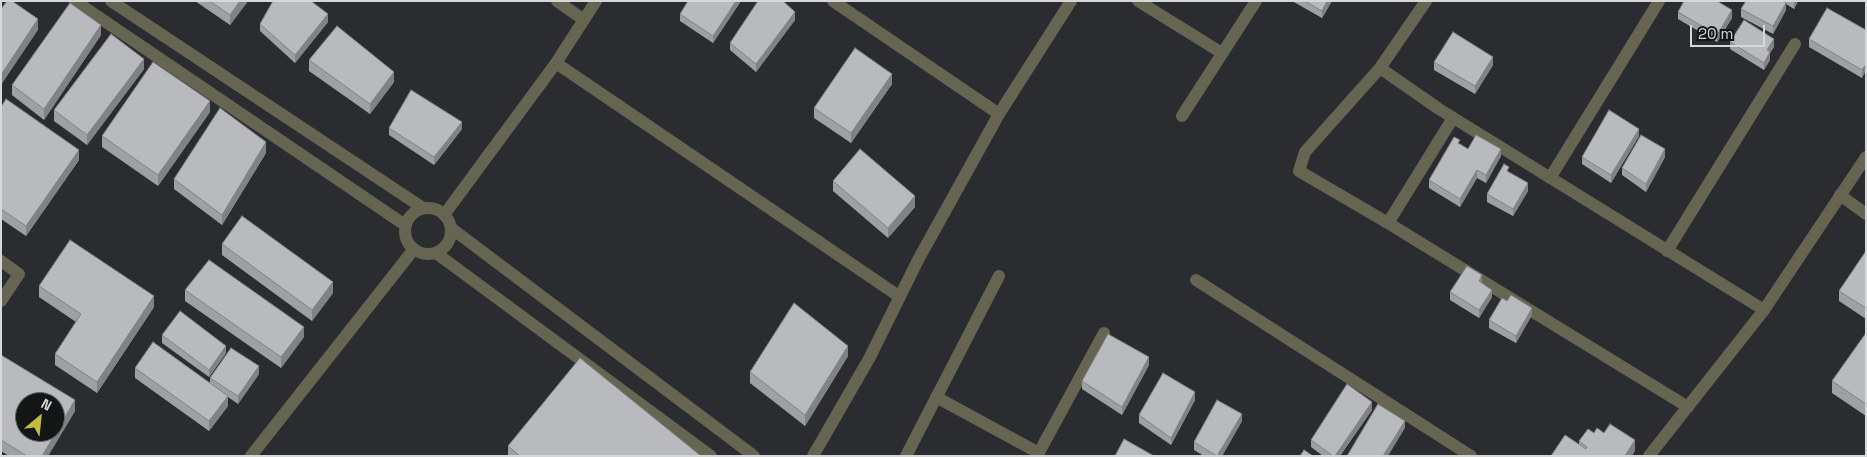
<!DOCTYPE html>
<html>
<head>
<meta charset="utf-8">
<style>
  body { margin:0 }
  #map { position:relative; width:1867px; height:457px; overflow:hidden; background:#2b2c30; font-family:"Space Grotesk",sans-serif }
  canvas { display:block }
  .frame { position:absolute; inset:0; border:2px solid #d6d7d9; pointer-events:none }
  .north { position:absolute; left:15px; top:392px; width:50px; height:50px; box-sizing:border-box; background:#141516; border:1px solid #626364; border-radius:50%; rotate:28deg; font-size:14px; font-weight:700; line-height:20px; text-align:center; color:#d6d7d9 }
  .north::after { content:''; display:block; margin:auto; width:18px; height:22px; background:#c2bd3f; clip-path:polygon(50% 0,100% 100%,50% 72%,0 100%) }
  .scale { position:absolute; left:1690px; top:25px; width:75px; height:22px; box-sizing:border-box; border:2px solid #d6d7d9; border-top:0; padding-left:6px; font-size:15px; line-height:18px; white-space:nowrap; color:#d6d7d9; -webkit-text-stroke:4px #141516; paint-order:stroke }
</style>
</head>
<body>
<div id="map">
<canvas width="1867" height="457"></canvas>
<div class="frame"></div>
<div class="north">N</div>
<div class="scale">20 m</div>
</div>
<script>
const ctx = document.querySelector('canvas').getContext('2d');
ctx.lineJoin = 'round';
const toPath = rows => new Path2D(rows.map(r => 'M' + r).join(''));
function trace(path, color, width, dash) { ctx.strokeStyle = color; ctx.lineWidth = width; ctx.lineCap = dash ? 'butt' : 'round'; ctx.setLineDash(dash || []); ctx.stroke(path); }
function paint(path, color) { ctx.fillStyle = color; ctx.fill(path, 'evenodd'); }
const minor = toPath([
  [557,1,584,20],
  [833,1,999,114,1071,1],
  [1138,1,1222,53],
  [1426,1,1380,68,1439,109,1764,310],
  [556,63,900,297],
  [1380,68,1305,152,1299,171,1388,223,1688,407],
  [1182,116,1256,1],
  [1550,178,1659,1],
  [1840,195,1866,214],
  [444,215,556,63,596,1],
  [1388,223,1453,118],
  [1667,251,1795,44],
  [1,261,19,274,1,301],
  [1196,280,1471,456],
  [936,397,1039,453],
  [251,456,414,249],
  [813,456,870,357,918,260,999,114],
  [906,456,999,276],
  [1037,456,1104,333]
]);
const tertiary = toPath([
  [75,1,405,225],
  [111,1,423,208],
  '405 231a23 23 0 1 1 46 0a23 23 0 1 1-46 0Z',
  [451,228,754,456],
  [436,253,711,456],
  [1649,456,1764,310,1866,157]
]);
const wall = toPath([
  [195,1,248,1,230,25],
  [741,1,713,43,680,21,680,14],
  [1292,1,1332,1,1322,18],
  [1746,1,1798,1,1794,9,1786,4,1786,10,1773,34,1741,17,1741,9],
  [1678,12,1732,18,1717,42,1678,19],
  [795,20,756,72,730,50,730,43],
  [328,22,295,63,260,31,260,24],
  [1866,30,1862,78,1809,47,1809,39],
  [101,35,44,120,12,95,12,85],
  [1730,42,1774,47,1770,53,1770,60,1764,70,1730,49],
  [309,60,394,82,370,114,309,71],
  [1434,62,1493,65,1475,94,1434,70],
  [144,69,87,145,54,121,54,110],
  [892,84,851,143,814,118,814,108],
  [1,107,79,160,26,236,1,219],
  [210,112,158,186,102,147,102,136],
  [389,128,462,129,434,165,389,135],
  [1639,136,1611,183,1582,164,1582,157],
  [1460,144,1468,149,1501,156,1486,183,1477,178,1460,207,1429,188,1429,180],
  [266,153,222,225,174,189,174,179],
  [1665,157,1646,192,1622,175,1622,168],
  [1509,173,1528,191,1513,216,1487,202,1487,194],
  [833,181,915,207,888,238,833,191],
  [222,244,333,293,312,321,222,255],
  [1866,251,1866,319,1839,301,1839,291],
  [1482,283,1492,297,1479,318,1450,300,1450,292],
  [39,286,154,307,97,393,55,365,55,354,76,322,39,297],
  [185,290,304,337,281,368,185,301],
  [1532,315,1516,343,1489,328,1489,320],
  [1866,333,1866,416,1832,393,1832,381],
  [162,335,226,353,209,377,162,343],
  [1,355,75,411,48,456,9,456,1,451],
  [848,356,805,426,750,383,750,372],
  [1149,365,1122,415,1082,389,1082,381],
  [135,368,210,383,210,378,259,374,238,404,228,397,228,406,209,431,135,378],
  [1195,400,1171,445,1139,423,1139,415],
  [1372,410,1340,456,1323,456,1311,447,1311,440],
  [1242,421,1222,456,1204,456,1194,450,1194,442],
  [1604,433,1635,451,1551,456,1579,444,1579,441],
  [508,446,701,456,508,456]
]);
const shadedWall = toPath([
  [240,1,248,1,230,25,230,15],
  [736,1,741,1,713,43,713,36],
  [1327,1,1332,1,1322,18,1322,11],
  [1794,1,1798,1,1794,9],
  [1786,3,1786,10,1773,34,1773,26],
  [1732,10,1732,18,1717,42,1717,35],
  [795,12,795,20,756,72,756,64],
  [328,14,328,22,295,63,295,55],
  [38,19,38,30,1,85,1,75],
  [101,25,101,35,44,120,44,109],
  [1774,39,1774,47,1770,53,1770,60,1764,70,1764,63,1767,50],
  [1493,57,1493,65,1475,94,1475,86],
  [144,59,144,69,87,145,87,135],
  [1866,64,1866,71,1862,78,1862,70],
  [394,72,394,82,370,114,370,104],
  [892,74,892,84,851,143,851,133],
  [210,101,210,112,158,186,158,175],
  [462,122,462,129,434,165,434,157],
  [1639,129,1639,136,1611,183,1611,175],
  [266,142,266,153,222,225,222,215],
  [1501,149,1501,156,1486,183,1486,175],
  [1665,149,1665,157,1646,192,1646,184],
  [79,150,79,160,26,236,26,226],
  [1477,170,1477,178,1460,207,1460,199],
  [1528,183,1528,191,1513,216,1513,209],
  [915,196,915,207,888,238,888,228],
  [1482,275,1482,283,1479,281],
  [333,282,333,293,312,321,312,310],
  [1492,290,1492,297,1479,318,1479,310],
  [154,296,154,307,97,393,97,382],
  [1532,308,1532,315,1516,343,1516,336],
  [304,327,304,337,281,368,281,357],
  [226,346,226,353,209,377,209,370],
  [848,346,848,356,805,426,805,415],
  [1149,357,1149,365,1122,415,1122,407],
  [259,366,259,374,238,404,238,396],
  [1195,392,1195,400,1171,445,1171,438],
  [228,396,228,406,209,431,209,421],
  [75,400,75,411,48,456,42,456],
  [1372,402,1372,410,1340,456,1335,456],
  [1242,414,1242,421,1222,456,1217,456],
  [1405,421,1405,428,1388,456,1383,456],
  [1635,440,1635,451,1632,456,1625,456]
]);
const building = toPath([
  [7,1,12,1,38,19,1,75,1,9,7,1],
  [210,1,240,1,230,15,210,1],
  [273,1,311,1,328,14,295,55,260,24,273,1],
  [688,1,736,1,713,36,680,14,688,1],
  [758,1,783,1,795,12,756,64,730,43,758,1],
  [1305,1,1327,1,1322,11,1305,1],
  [1684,1,1717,1,1732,10,1717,35,1678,12,1684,1],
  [1746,1,1783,1,1786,3,1773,26,1741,9,1746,1],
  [70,3,101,25,44,109,12,85,70,3],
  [1827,8,1866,30,1866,64,1862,70,1809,39,1827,8],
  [1744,20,1774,39,1767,50,1770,52,1764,63,1730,42,1744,20],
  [337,26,394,72,370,104,309,60,337,26],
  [1453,32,1493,57,1475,86,1434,62,1453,32],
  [111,34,144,59,87,135,54,110,111,34],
  [855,48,892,74,851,133,814,108,855,48],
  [153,62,210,101,158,175,102,136,153,62],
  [411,90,462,122,434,157,389,128,411,90],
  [6,99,79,150,26,226,1,209,1,107,6,99],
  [220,108,266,142,222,215,174,179,220,108],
  [1609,110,1639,129,1611,175,1582,157,1609,110],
  [1476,135,1501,149,1486,175,1477,170,1460,199,1429,180,1454,137,1460,140,1458,143,1468,149,1476,135],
  [1641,135,1665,149,1646,184,1622,168,1641,135],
  [860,149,915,196,888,228,833,181,860,149],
  [1504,164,1509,167,1507,171,1528,183,1513,209,1487,194,1504,164],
  [242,216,333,282,312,310,222,244,242,216],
  [70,240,154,296,97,382,55,354,81,314,39,286,70,240],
  [1866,251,1866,308,1839,291,1866,251],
  [209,260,304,327,281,357,185,290,209,260],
  [1467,266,1482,275,1479,281,1492,290,1479,310,1450,292,1467,266],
  [1511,295,1532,308,1516,336,1489,320,1502,298,1507,301,1511,295],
  [794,303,848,346,805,415,750,372,794,303],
  [180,311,226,346,209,370,162,335,180,311],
  [1866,333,1866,404,1832,381,1866,333],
  [1108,334,1149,357,1122,407,1082,381,1108,334],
  [153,342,228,396,209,421,135,368,153,342],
  [231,348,259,366,238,396,210,378,231,348],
  [1,355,75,400,42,456,27,456,1,440,1,355],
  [25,402,55,402,55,432,25,432,25,402],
  [580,358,701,456,520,456,508,446,580,358],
  [1163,373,1195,392,1171,438,1139,415,1163,373],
  [1347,384,1372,402,1335,456,1333,456,1311,440,1347,384],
  [1217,400,1242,414,1217,456,1194,442,1217,400],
  [1378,404,1405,421,1383,456,1347,456,1378,404],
  [1610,424,1635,440,1625,456,1551,456,1565,435,1586,449,1587,447,1579,441,1588,429,1594,433,1597,428,1604,433,1610,424],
  [1124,439,1154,456,1115,456,1124,439],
  [1304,450,1313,456,1300,456,1304,450]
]);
trace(minor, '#656552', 12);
trace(tertiary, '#656552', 12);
paint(wall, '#9ea0a3');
paint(shadedWall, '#818285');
paint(building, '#b8babe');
trace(building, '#818285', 1);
</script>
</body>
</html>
